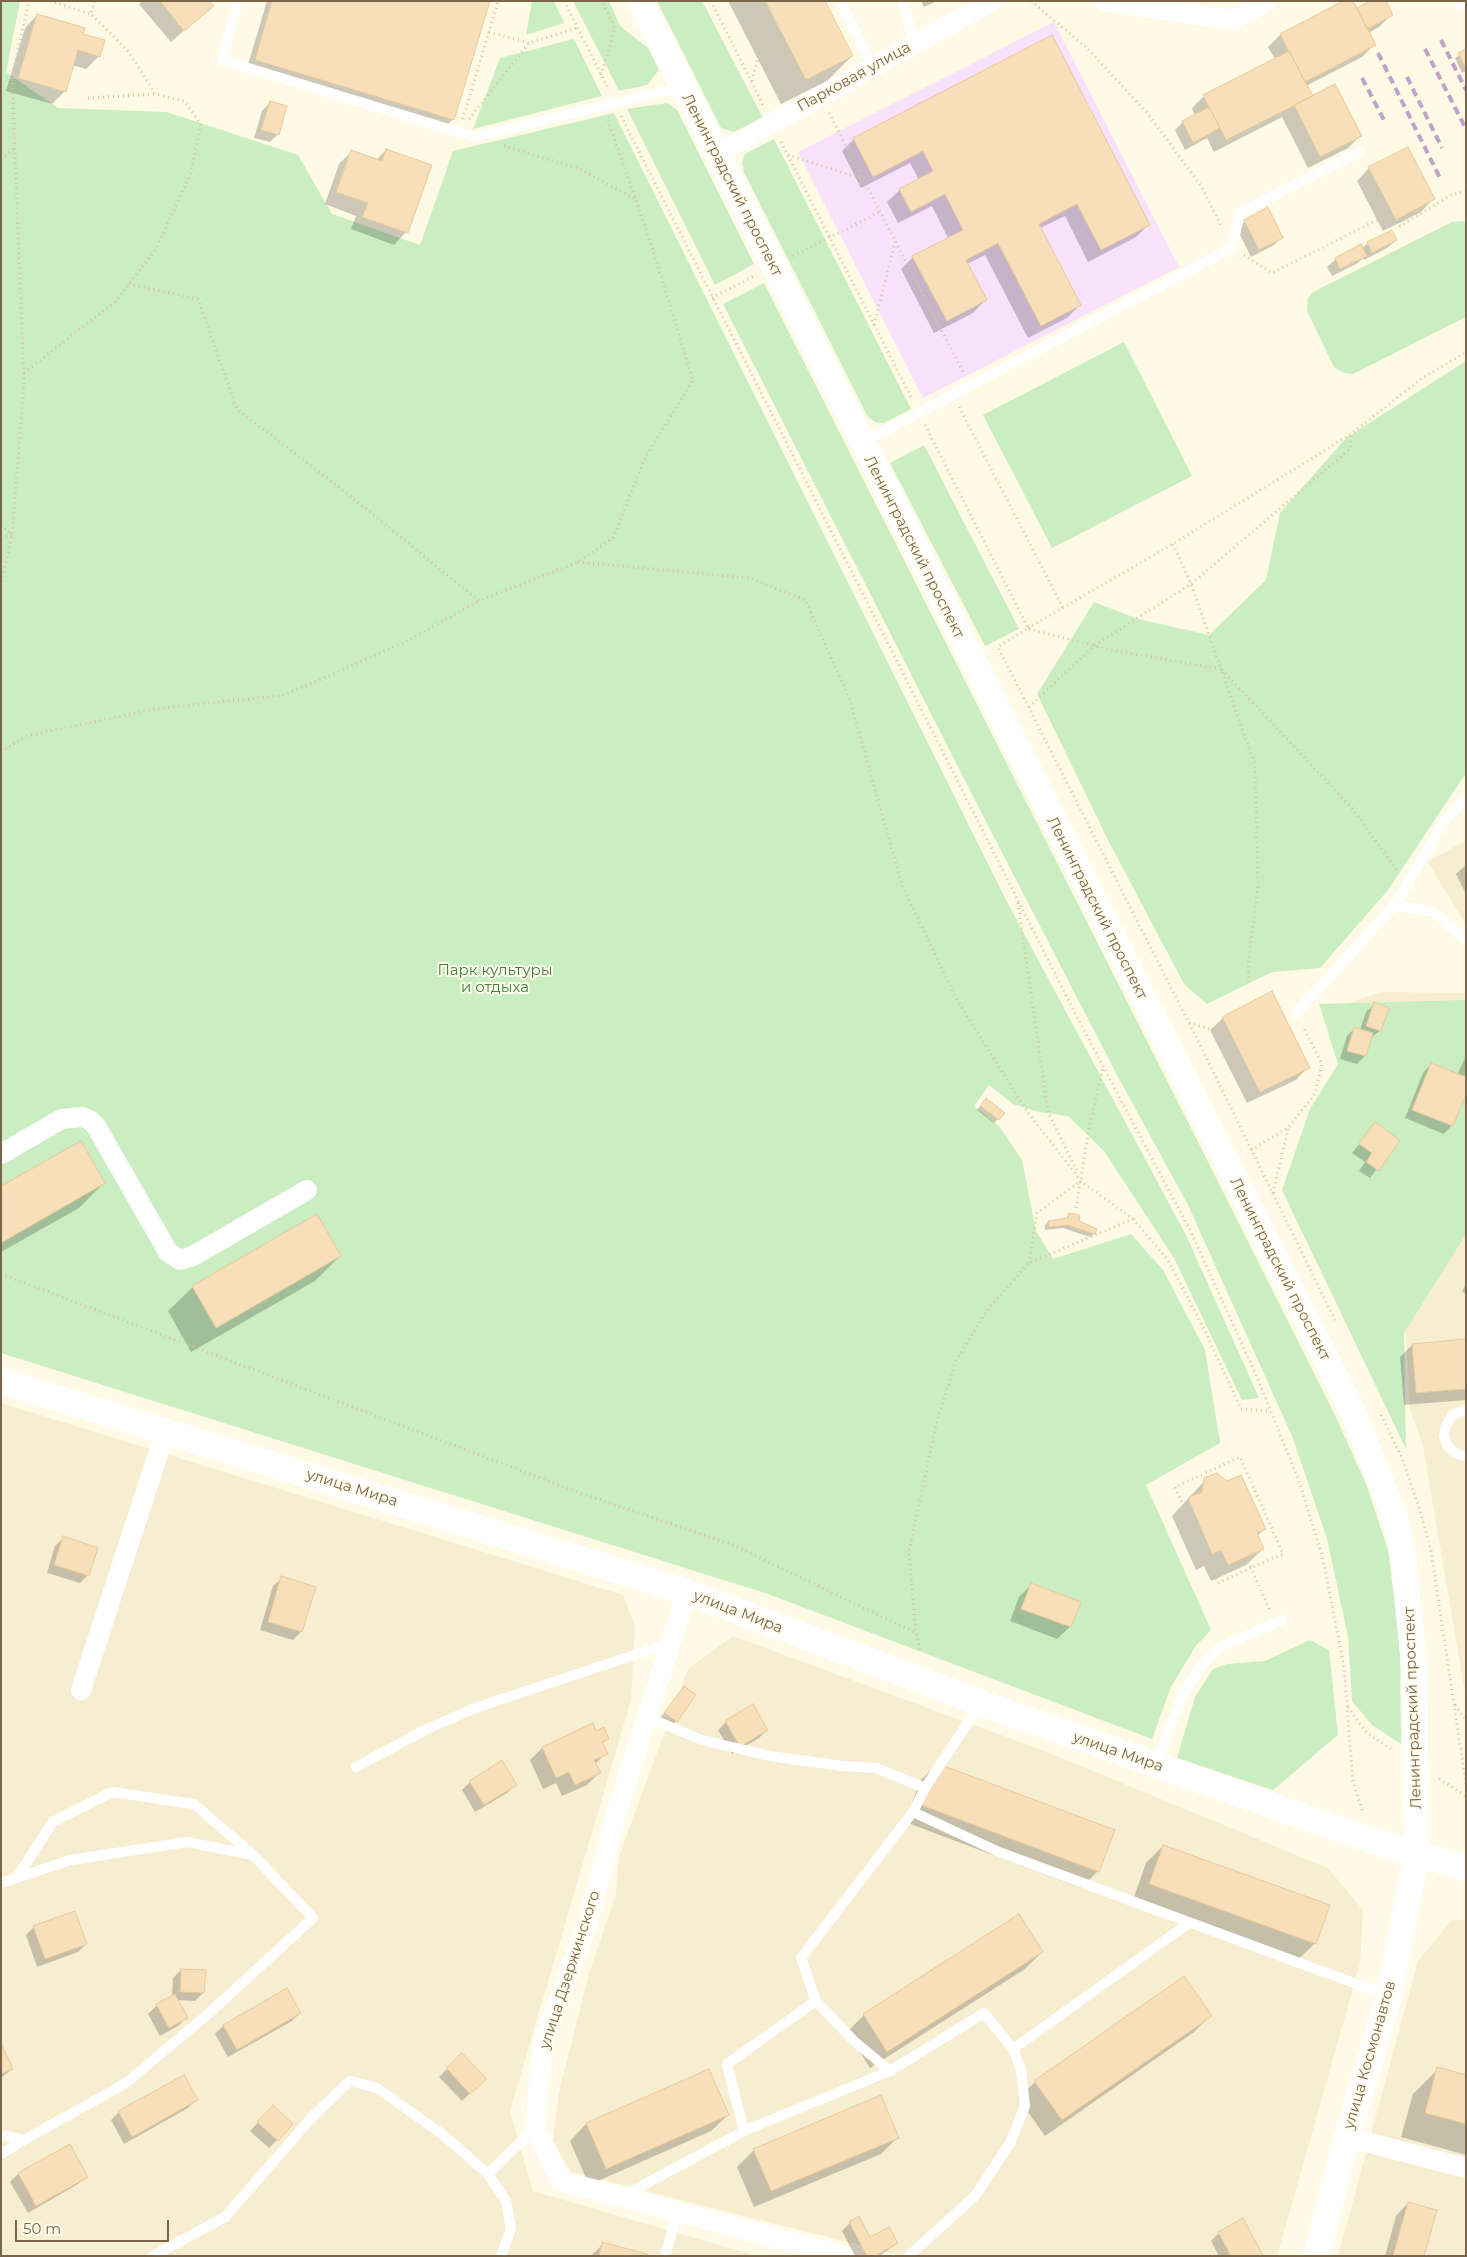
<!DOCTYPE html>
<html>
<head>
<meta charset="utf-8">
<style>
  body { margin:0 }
  #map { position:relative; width:1467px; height:2257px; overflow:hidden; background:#fefae5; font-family:Montserrat,sans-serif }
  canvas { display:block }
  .frame { position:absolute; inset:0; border:2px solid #7b6447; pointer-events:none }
  .scale { position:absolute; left:15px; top:2220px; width:154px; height:22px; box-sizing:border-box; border:2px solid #7b6447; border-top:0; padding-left:6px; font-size:15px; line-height:18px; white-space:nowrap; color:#7b6447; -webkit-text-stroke:4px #fffced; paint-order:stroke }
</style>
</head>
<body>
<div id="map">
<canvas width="1467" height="2257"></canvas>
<div class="frame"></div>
<div class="scale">50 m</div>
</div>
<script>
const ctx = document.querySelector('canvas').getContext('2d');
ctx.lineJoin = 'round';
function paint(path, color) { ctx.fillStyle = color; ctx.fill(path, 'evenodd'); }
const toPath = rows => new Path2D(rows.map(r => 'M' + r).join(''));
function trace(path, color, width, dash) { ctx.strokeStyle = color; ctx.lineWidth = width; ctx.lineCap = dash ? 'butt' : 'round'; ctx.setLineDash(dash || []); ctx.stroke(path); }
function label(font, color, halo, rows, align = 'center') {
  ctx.font = font + ' Montserrat,sans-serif'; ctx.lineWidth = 4; ctx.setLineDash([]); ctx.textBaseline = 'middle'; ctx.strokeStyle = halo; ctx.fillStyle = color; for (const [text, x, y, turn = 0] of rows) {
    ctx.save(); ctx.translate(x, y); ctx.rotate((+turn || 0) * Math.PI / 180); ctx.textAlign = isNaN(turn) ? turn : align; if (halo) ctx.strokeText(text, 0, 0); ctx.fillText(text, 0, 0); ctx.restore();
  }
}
const residential = toPath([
  [1466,840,1466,925,1428,862],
  [1381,992,1466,993,1466,1699,1423,1446,1410,1409,1406,1335,1348,1205,1349,1003],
  [1,1403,623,1595,635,1626,631,1700,510,2111,533,2191,757,2256,1,2256],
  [733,1636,1047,1752,1328,1868,1363,1910,1360,1964,1277,2256,902,2256,571,2172,553,2141,559,2092,589,1974,616,1894,619,1856,688,1669],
  [1466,1919,1466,2256,1338,2256,1418,1961,1451,1921]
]);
const education = toPath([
  [1054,22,1179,267,923,398,798,152]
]);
const green = toPath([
  [1,1,20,1,6,72,58,108,167,112,298,155,332,214,420,245,453,151,614,113,1007,902,1186,1235,1259,1398,1242,1400,1174,1258,1104,1151,1068,1116,1039,1112,1013,1104,989,1085,974,1106,999,1126,1022,1160,1036,1231,1053,1259,1131,1234,1163,1270,1205,1350,1220,1443,1146,1485,1211,1630,1195,1647,1171,1687,1152,1739,768,1594,1,1353],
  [532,1,554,1,564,23,526,35],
  [573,1,609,1,620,26,648,48,659,70,647,85,619,91],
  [657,1,702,1,763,118,734,132,721,128],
  [574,39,602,96,473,129,500,58],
  [667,103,677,110,754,264,715,285,627,109],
  [774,139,911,409,884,423,875,422,868,417,744,172,742,163,745,154],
  [1463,221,1466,222,1466,317,1353,374,1344,373,1334,367,1307,311,1308,298,1313,292,1452,222],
  [764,283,1198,1142,1334,1413,1366,1484,1388,1550,1400,1643,1401,1744,1372,1725,1352,1701,1348,1636,1327,1539,1292,1436,1188,1205,1116,1073,980,810,723,304],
  [1124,342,1192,476,1052,548,983,415],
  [1466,361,1466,773,1388,890,1320,968,1272,972,1207,1004,1184,984,1109,842,1037,694,1094,602,1138,619,1209,635,1266,580,1280,513,1346,438],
  [924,445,1019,629,985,646,890,463],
  [1466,1000,1466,1234,1404,1333,1406,1449,1282,1190,1310,1109,1338,1064,1319,1004],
  [1310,1640,1329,1650,1338,1735,1273,1790,1177,1758,1195,1697,1213,1669,1227,1664,1265,1661]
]);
const shadow = toPath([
  [142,1,208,1,212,6,171,42,139,4],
  [267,1,488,1,453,119,445,127,247,68],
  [728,1,824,1,852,56,827,81,781,104],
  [921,1,937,1,924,7],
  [1372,1,1391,15,1379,27,1368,33,1374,45,1362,57,1306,86,1312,97,1360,136,1348,148,1308,168,1282,117,1214,152,1207,138,1185,150,1175,130,1183,122,1195,116,1192,108,1204,96,1275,59,1268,47,1280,35,1356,10],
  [37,15,99,56,86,69,72,65,65,91,52,104,6,91,25,28],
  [1051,37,1148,225,1136,237,1088,262,1065,216,1040,228,1080,305,1067,318,1028,338,985,255,967,264,985,300,973,313,934,333,901,269,913,257,948,238,932,206,898,223,887,202,900,190,919,180,910,163,861,188,842,151,854,139],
  [1466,51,1466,71,1462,73,1455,58],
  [270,102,278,134,270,142,254,138,262,111],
  [386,150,406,232,394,245,351,229,356,216,325,204,339,164,352,151,376,160],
  [1369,168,1433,199,1421,212,1383,231,1357,181],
  [1245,221,1282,237,1274,245,1251,257,1237,229],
  [1396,240,1387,248,1364,260,1363,258,1358,263,1332,276,1327,267,1336,259,1362,248,1368,243],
  [1466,865,1466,894,1456,874],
  [1375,1004,1388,1009,1380,1031,1370,1038,1365,1056,1357,1064,1340,1059,1347,1036,1355,1028,1360,1030,1366,1012],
  [1223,1018,1308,1067,1296,1080,1247,1103,1210,1030],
  [1466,1056,1466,1091,1452,1125,1444,1134,1405,1118,1423,1073,1431,1064,1457,1075],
  [982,1104,998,1119,994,1123,977,1110],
  [1375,1124,1398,1140,1370,1178,1359,1171,1365,1162,1352,1153],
  [104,1183,79,1208,1,1252,1,1188],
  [1069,1214,1077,1222,1095,1230,1094,1234,1090,1237,1063,1228,1045,1230,1045,1225,1048,1222,1065,1220],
  [340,1256,315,1281,191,1352,168,1311,193,1287],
  [1466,1284,1466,1294,1462,1291],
  [1466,1340,1466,1400,1404,1405,1400,1357,1412,1345],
  [1209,1476,1265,1529,1257,1536,1263,1549,1246,1565,1211,1581,1204,1566,1196,1570,1172,1516],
  [63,1538,88,1575,80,1583,47,1573,55,1546],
  [282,1578,314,1588,301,1632,293,1640,260,1630,273,1586],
  [1031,1585,1079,1603,1070,1627,1057,1639,1010,1621,1019,1597],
  [684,1688,676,1721,668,1729,657,1722],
  [726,1722,767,1730,759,1738,732,1754,718,1730],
  [592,1725,596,1733,608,1738,602,1744,606,1753,595,1764,599,1773,587,1785,562,1796,556,1783,543,1789,530,1760,542,1748],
  [936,1765,1098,1871,1081,1888,905,1822,920,1781],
  [470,1782,516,1784,507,1793,475,1812,462,1790],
  [1163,1846,1315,1943,1298,1960,1133,1900,1146,1863],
  [1019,1916,1042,1952,1025,1969,870,2068,847,2032,864,2015],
  [34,1927,86,1944,78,1952,37,1967,26,1935],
  [181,1970,203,1993,195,2001,177,2000,186,2018,178,2026,160,2036,148,2014,157,2005,172,1997,173,1978],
  [300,2013,292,2021,228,2057,215,2034,223,2026],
  [1210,2016,1194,2032,1045,2136,1018,2098,1035,2082],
  [1,2047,12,2069,1,2078],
  [447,2069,477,2087,462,2101,439,2077],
  [1438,2069,1466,2077,1466,2155,1401,2137,1413,2094],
  [709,2071,728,2115,711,2131,589,2185,570,2141,586,2124],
  [196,2100,188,2108,124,2144,111,2120,119,2112],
  [265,2115,277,2140,269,2148,250,2131],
  [898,2137,881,2154,754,2207,737,2167,754,2150],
  [18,2174,87,2176,78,2184,28,2213,10,2182],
  [1408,2203,1423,2256,1385,2256,1396,2216],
  [850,2223,870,2239,897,2243,880,2256,855,2256,842,2231],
  [1219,2233,1262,2256,1219,2256,1211,2241],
  [603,2244,645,2256,591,2256]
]);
const building = toPath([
  [160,1,209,1,214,6,184,31,160,1],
  [272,1,490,1,454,120,255,60,272,1],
  [765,1,825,1,853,56,806,80,765,1],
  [1343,1,1353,1,1376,45,1305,82,1280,34,1343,1],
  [1370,1,1386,1,1393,15,1367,29,1357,8,1370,1],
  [37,14,85,28,83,34,105,40,100,57,78,50,66,92,18,78,37,14],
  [1052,35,1150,225,1101,250,1077,204,1039,224,1081,305,1041,326,998,243,966,260,987,300,947,321,912,256,963,230,945,194,911,212,899,189,933,171,923,151,873,177,853,138,1052,35],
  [1466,49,1466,69,1458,53,1466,49],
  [1289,51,1313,96,1226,140,1203,95,1289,51],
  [1335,84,1362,136,1320,157,1294,105,1335,84],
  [270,101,287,106,279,135,261,130,270,101],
  [1209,107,1220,128,1193,143,1182,121,1209,107],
  [1408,147,1435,199,1396,220,1368,167,1408,147],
  [386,149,432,165,408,233,362,217,368,203,336,192,351,150,382,161,386,149],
  [1268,207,1283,238,1259,250,1244,220,1268,207],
  [1392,230,1397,240,1372,253,1367,242,1392,230],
  [1361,244,1367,256,1340,269,1335,258,1361,244],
  [1272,991,1310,1068,1260,1092,1222,1017,1272,991],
  [1374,1002,1389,1008,1381,1031,1366,1026,1374,1002],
  [1354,1027,1373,1033,1366,1056,1347,1051,1354,1027],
  [1431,1063,1466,1077,1466,1094,1453,1126,1412,1110,1431,1063],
  [986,1098,1005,1113,999,1120,980,1106,986,1098],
  [1375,1122,1400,1140,1379,1171,1366,1162,1372,1153,1359,1144,1375,1122],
  [81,1141,105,1183,1,1243,1,1186,81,1141],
  [1069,1213,1080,1215,1079,1221,1097,1229,1095,1234,1067,1225,1049,1227,1048,1221,1068,1218,1069,1213],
  [317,1214,341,1256,216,1328,192,1286,317,1214],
  [1466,1339,1466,1389,1416,1393,1412,1344,1466,1339],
  [1217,1473,1227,1481,1241,1475,1266,1529,1257,1533,1264,1549,1228,1565,1221,1550,1212,1554,1188,1498,1202,1492,1204,1478,1217,1473],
  [63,1536,98,1548,89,1576,54,1565,63,1536],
  [281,1576,316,1587,302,1632,268,1622,281,1576],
  [1031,1583,1081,1602,1071,1627,1021,1609,1031,1583],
  [684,1686,696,1695,677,1722,664,1713,684,1686],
  [753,1704,768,1730,740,1747,725,1721,753,1704],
  [593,1723,596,1731,604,1727,609,1739,602,1742,608,1754,594,1760,601,1773,575,1785,569,1772,556,1778,542,1747,593,1723],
  [502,1760,517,1785,484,1805,469,1781,502,1760],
  [936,1763,1115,1830,1099,1872,921,1805,936,1763],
  [1163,1845,1330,1905,1316,1944,1149,1884,1163,1845],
  [75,1911,87,1944,45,1959,33,1926,75,1911],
  [1019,1914,1043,1952,887,2052,863,2014,1019,1914],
  [181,1969,206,1970,204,1993,180,1992,181,1969],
  [1184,1976,1212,2016,1062,2120,1034,2081,1184,1976],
  [287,1988,301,2013,237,2050,223,2025,287,1988],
  [175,1994,188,2018,169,2028,156,2004,175,1994],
  [1,2044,13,2069,1,2074,1,2044],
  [462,2053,487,2079,470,2094,446,2068,462,2053],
  [1437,2067,1466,2075,1466,2124,1425,2113,1437,2067],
  [709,2069,729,2115,606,2169,586,2123,709,2069],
  [184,2075,198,2100,132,2137,118,2111,184,2075],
  [881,2095,899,2138,771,2191,753,2149,881,2095],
  [273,2105,293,2124,278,2141,257,2122,273,2105],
  [70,2144,88,2177,36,2206,18,2173,70,2144],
  [1408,2202,1437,2210,1424,2256,1393,2256,1408,2202],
  [859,2216,870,2237,889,2227,898,2243,875,2256,867,2256,849,2222,859,2216],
  [1243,2218,1263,2256,1231,2256,1218,2232,1243,2218],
  [602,2242,647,2254,647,2256,599,2256,602,2242]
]);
const path = toPath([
  [50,1,91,14,94,1],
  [564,1,609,90],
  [711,1,764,107],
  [745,1,763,35,807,81],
  [1031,1,1087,48,1149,115,1201,186,1221,225],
  [489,32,529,43],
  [601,75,615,28,602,1],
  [752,81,763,36],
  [88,98,155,94],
  [829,113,964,374],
  [621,116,1078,1019,1192,1234,1256,1375,1299,1481,1323,1559,1344,1667,1353,1782,1363,1813],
  [463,119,498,1],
  [469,119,529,43,577,28],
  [781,142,912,399],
  [504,146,580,169,635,199],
  [788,155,863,179],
  [1,159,14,149],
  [1244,255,1272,273,1381,218,1400,226,1453,194,1466,191],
  [793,256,880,212],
  [129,284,198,299,237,409,354,499,479,601,578,562,613,538,645,458,693,380,652,247,608,120],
  [712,298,754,276],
  [874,325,895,242],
  [24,373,116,301,156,249,190,175,201,124,184,101,155,94,129,52,91,14],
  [959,407,1063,608],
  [925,425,1028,628,998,647,1196,1037,1335,1320],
  [1,525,12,535],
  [1,537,12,535],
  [1173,544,1191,584,1221,669,1352,808,1398,872],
  [578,562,750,578,805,600,849,697,902,885,957,1000,1029,1114,1081,1181,1133,1219,1029,1263,987,1310,956,1361,937,1421,909,1552,916,1633],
  [1,582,12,535,24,384,12,76,29,1],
  [1028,628,1173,544,1351,434,1421,379,1466,352],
  [1029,629,1111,650,1221,669,1255,765,1258,884,1248,968,1249,982],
  [1029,707,1095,645,1191,584,1350,449,1351,435],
  [1,752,26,736,154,709,285,695,403,643,479,601],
  [1018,903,1048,1112,1078,1173],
  [1189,1023,1232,1036],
  [1251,1150,1288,1128,1315,1094,1322,1064,1303,1026],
  [1273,1193,1288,1129],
  [1076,1208,1089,1128,1103,1068],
  [1133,1219,1168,1260,1206,1333,1241,1409,1271,1411],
  [1029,1263,1037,1213,1081,1181],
  [1,1274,580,1493,733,1545,916,1633,921,1651],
  [1381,1415,1402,1458,1420,1510,1431,1551,1466,1785],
  [1246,1557,1251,1568,1283,1554,1240,1457,1175,1487,1218,1583,1251,1568,1270,1611],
  [1455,1705,1466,1720],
  [1348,1707,1367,1733,1391,1749],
  [1439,1779,1466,1796]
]);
const service = toPath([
  [238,1,222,60,475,137,682,87],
  [840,1,873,67],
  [902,1,915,43],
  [863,442,1232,248,1240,213,1359,152],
  [1395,905,1445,820,1466,799],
  [1296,1013,1395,905,1433,912,1466,940],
  [1466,1410,1452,1415,1445,1428,1444,1436,1448,1447,1455,1453,1466,1457],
  [647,1717,702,1740,770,1756,842,1766,876,1768,925,1788,980,1704],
  [1156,1764,1183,1694,1201,1666,1220,1647,1282,1620],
  [356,1767,427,1729,475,1708,670,1643],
  [925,1788,913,1812,999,1852,1389,1996],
  [17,1877,53,1822,112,1792,194,1804,252,1854],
  [1,1883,71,1860,187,1842,253,1855,313,1918,207,2015,126,2083,24,2140],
  [1013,2049,1189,1923],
  [744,2131,727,2064,816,2001],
  [1,2135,24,2140,1,2154],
  [623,2196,744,2131,890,2071],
  [153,2256,225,2217,314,2115,350,2081,377,2088,442,2134,488,2174],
  [501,2256,511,2229,506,2201,488,2174,535,2128],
  [665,2256,678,2211],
  [909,2256,975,2196,1010,2143,1025,2106,1021,2070,1013,2049,984,2013,890,2071,854,2041,816,2001,801,1958,913,1812]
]);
const minor = toPath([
  [1104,1,1232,20,1267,1],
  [1464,1,1466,3],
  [717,154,992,1],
  [1,1154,62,1119,82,1117,90,1120,96,1126,168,1252,180,1260,193,1256,307,1190],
  [687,1592,618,1808,588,1922,543,2042,535,2128,561,2181,844,2256],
  [81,1690,166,1430],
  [1347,2137,1466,2168]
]);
const tertiary = toPath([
  [640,1,1352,1410,1394,1515,1403,1554,1414,1665,1417,1853,1389,1996,1347,2137,1316,2256],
  [1,1381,687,1592,981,1703,1373,1841,1466,1868]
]);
const rail = toPath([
  [1441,40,1466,90],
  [1425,49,1466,129],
  [1378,53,1440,178],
  [1407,77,1442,148],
  [1362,78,1385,122]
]);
const streetNames = [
  ["Парковая улица",854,77,-29],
  ["Ленинградский проспект",732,185,63],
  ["Ленинградский проспект",914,547,63],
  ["Ленинградский проспект",1097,908,63],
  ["Ленинградский проспект",1280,1269,63],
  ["улица Мира",352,1488,17],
  ["улица Мира",738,1612,21],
  ["Ленинградский проспект",1413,1708,-92],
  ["улица Мира",1118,1752,19],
  ["улица Дзержинского",570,1970,-72],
  ["улица Космонавтов",1370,2055,-74]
];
const parkNames = [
  ["Парк культуры",495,971],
  ["и отдыха",495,988]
];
paint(residential, '#f7eed2');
paint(education, '#f7e1fb');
paint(green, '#caeec1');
paint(shadow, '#0003');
paint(building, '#f7dfb9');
trace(building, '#ebc998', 1);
trace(path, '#dcc29c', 3, [1, 4]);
trace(service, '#fff', 10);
trace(minor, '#fff', 20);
trace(tertiary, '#fff', 26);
trace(rail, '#c0a1ca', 4, [8, 5]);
label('15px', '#7b6447', '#fffced', streetNames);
label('15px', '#43823d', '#fffced', parkNames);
</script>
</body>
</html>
